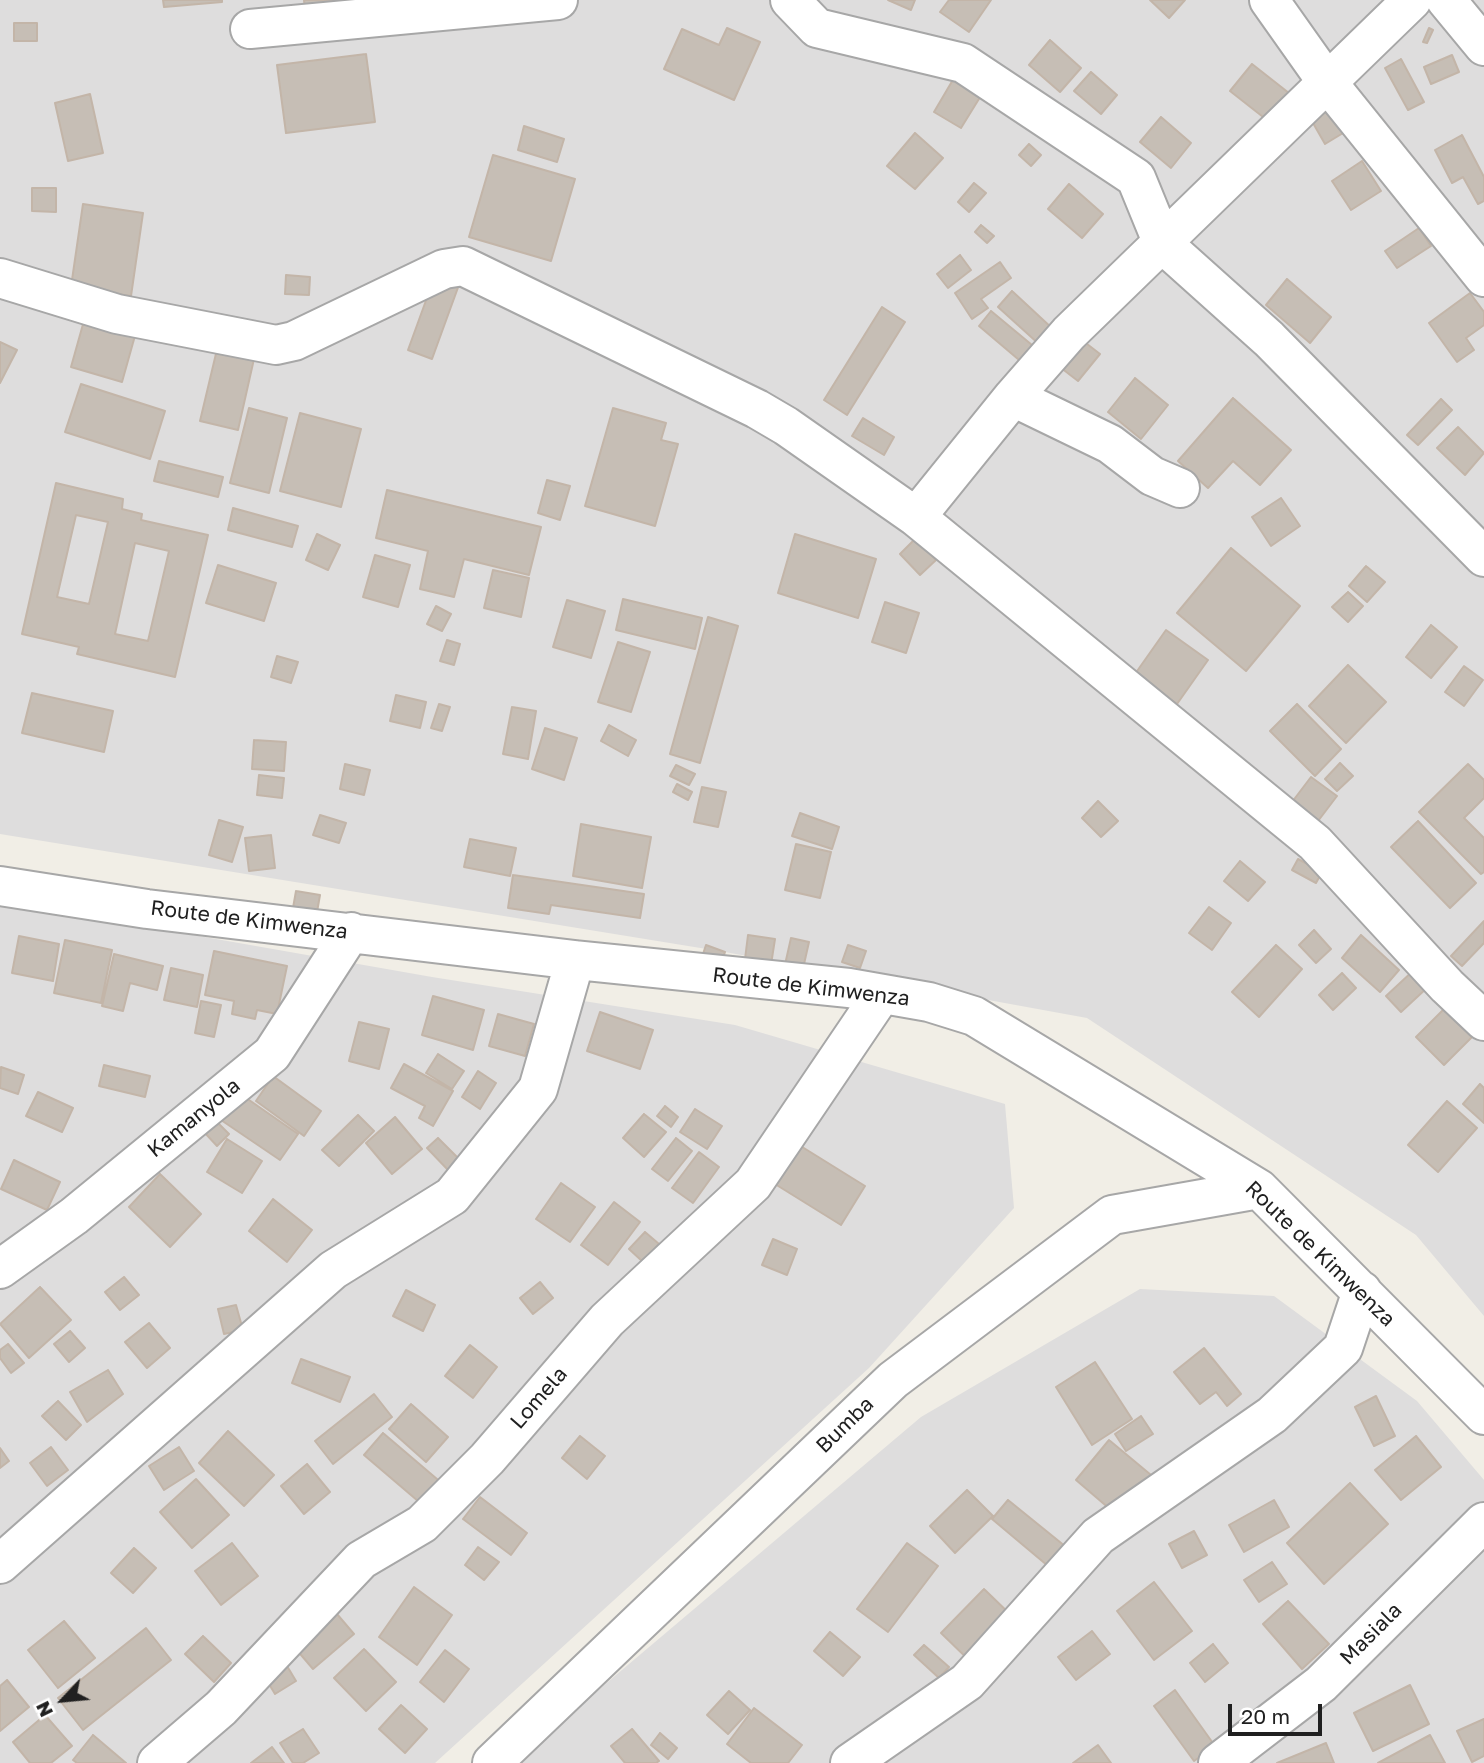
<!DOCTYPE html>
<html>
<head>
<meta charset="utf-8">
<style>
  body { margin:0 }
  #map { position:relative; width:1484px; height:1763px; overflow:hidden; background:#f1eee6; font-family:"Golos Text",sans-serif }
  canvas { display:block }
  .north { position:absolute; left:28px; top:1665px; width:70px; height:70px; -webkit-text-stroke:5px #fff; paint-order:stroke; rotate:244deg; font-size:19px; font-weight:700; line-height:28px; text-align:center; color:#202020 }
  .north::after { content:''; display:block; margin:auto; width:24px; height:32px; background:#202020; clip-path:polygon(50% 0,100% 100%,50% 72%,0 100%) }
  .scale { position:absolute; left:1228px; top:1704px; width:94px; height:32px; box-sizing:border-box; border:4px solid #202020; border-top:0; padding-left:9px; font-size:21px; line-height:24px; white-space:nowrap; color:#202020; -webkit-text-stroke:5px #fff; paint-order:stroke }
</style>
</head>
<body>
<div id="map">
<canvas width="1484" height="1763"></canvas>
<div class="north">N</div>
<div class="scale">20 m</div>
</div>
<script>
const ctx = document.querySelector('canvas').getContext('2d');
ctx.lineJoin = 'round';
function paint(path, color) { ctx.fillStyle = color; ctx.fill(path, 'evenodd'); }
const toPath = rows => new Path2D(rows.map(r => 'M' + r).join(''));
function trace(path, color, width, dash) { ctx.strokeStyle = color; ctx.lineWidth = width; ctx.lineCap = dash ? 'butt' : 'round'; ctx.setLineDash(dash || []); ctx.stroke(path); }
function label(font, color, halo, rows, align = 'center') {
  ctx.font = font + ' "Golos Text",sans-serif'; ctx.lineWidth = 7; ctx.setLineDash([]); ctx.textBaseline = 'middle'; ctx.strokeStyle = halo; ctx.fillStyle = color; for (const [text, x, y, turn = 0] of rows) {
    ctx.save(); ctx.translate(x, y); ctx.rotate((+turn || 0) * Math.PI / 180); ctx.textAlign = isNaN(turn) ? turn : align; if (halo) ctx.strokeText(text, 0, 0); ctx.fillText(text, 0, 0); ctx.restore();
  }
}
const residential = toPath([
  [0,0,1484,0,1484,1316,1416,1235,1087,1018,725,952,0,834],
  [0,901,432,977,735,1025,1005,1104,1014,1208,869,1368,435,1763,0,1763],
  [1140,1289,1274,1296,1417,1401,1484,1480,1484,1763,512,1763,921,1417]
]);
const building = toPath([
  [163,0,222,0,222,2,164,7,163,0],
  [304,0,336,0,337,8,305,11,304,0],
  [888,0,915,0,911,10,888,0],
  [949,0,991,0,969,32,940,12,949,0],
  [1150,0,1185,0,1169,18,1150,0],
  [14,23,37,23,37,41,14,41,14,23],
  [727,28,760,42,734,100,664,69,682,29,719,45,727,28],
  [1429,28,1433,30,1427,43,1423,42,1429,28],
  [1050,40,1081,68,1060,92,1029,65,1050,40],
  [366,54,375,122,286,133,277,65,366,54],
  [1452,55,1459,72,1431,84,1424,67,1452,55],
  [1401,59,1424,102,1408,110,1385,68,1401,59],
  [1252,64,1294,97,1272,124,1230,91,1252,64],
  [1091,72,1117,95,1101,114,1074,91,1091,72],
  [954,78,982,94,961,128,934,112,954,78],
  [90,94,103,153,68,161,55,103,90,94],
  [1337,100,1353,127,1325,144,1309,116,1337,100],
  [1161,117,1191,143,1171,168,1140,142,1161,117],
  [524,126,564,139,557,162,518,150,524,126],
  [915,133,943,158,915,189,887,166,915,133],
  [1462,135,1484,177,1484,201,1478,204,1463,177,1452,183,1435,150,1462,135],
  [1029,144,1041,155,1031,166,1019,155,1029,144],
  [493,155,575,179,551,261,469,237,493,155],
  [1362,161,1381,191,1351,210,1332,181,1362,161],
  [974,183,986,193,969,212,958,202,974,183],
  [1069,184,1103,214,1082,238,1048,209,1069,184],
  [32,188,56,188,56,212,32,211,32,188],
  [83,204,143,213,131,296,71,287,83,204],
  [981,225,994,236,987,243,975,232,981,225],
  [1419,228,1431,246,1397,268,1385,251,1419,228],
  [960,255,971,270,948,288,937,274,960,255],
  [1000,262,1011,278,981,299,988,308,972,319,955,293,1000,262],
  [436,273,460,282,432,359,408,350,436,273],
  [286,275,310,277,309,295,285,294,286,275],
  [1287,279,1331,317,1310,343,1266,305,1287,279],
  [1012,291,1054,330,1040,345,998,307,1012,291],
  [1470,293,1484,312,1484,325,1466,338,1474,350,1457,362,1429,323,1470,293],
  [882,307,905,322,847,415,824,400,882,307],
  [87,310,138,325,122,382,71,367,87,310],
  [991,311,1038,350,1025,365,979,326,991,311],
  [1078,337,1100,354,1078,381,1056,364,1078,337],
  [219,341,256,350,238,430,200,421,219,341],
  [0,342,17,350,0,383,0,342],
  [1135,378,1168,405,1141,439,1108,412,1135,378],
  [81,384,165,411,150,459,65,432,81,384],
  [1233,398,1291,450,1260,485,1233,461,1208,488,1178,461,1233,398],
  [1441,399,1452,410,1418,445,1407,435,1441,399],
  [249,408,287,418,269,493,230,483,249,408],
  [613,408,666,423,661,440,678,444,655,526,585,506,613,408],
  [300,413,361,429,341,507,280,491,300,413],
  [863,418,894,437,884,455,852,436,863,418],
  [1458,427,1484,453,1465,475,1437,448,1458,427],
  [159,461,223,477,218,497,154,481,159,461],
  [547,480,570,486,560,520,538,513,547,480],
  [56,483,123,499,122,509,142,514,141,520,208,535,175,677,77,654,79,647,22,634,56,483],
  [76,515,108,522,89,604,57,597,76,515],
  [135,543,169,551,148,641,115,634,135,543],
  [387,490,541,527,529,575,464,559,454,597,420,589,428,551,376,538,387,490],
  [1281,498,1300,526,1271,546,1252,517,1281,498],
  [233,508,298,526,292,547,228,530,233,508],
  [317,534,340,545,328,570,306,560,317,534],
  [795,534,876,559,858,618,778,593,795,534],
  [916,538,936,560,920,575,900,554,916,538],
  [1231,548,1300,606,1246,671,1177,613,1231,548],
  [375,555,410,565,398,607,363,597,375,555],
  [218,565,276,583,264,621,206,603,218,565],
  [1366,566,1385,582,1367,602,1349,586,1366,566],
  [493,570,529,578,521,617,484,608,493,570],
  [1348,592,1363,606,1348,622,1332,607,1348,592],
  [623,599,702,618,695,649,616,630,623,599],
  [567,600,605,611,591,658,553,647,567,600],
  [885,602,919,613,906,653,872,642,885,602],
  [436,606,451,614,442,631,427,624,436,606],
  [708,617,738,626,700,763,670,754,708,617],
  [1431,625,1457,647,1431,678,1406,657,1431,625],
  [1166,630,1208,660,1177,704,1135,674,1166,630],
  [447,640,460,644,454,665,440,661,447,640],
  [618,642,650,652,631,712,598,702,618,642],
  [277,656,298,662,291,683,271,677,277,656],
  [1348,665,1386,702,1346,743,1309,706,1348,665],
  [1464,666,1483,680,1464,706,1445,692,1464,666],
  [32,693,113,711,104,752,22,733,32,693],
  [396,695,426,702,420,728,390,721,396,695],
  [439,704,450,707,442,731,431,728,439,704],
  [1297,704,1341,749,1315,776,1270,731,1297,704],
  [512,707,536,711,528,759,503,754,512,707],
  [609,725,636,740,628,756,601,741,609,725],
  [545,728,577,738,564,780,532,769,545,728],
  [254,740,286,742,284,771,252,769,254,740],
  [1340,763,1353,776,1337,791,1325,779,1340,763],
  [345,764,370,770,364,795,340,789,345,764],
  [1468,764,1484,780,1484,798,1464,818,1484,838,1484,872,1481,874,1419,812,1468,764],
  [676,765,695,774,689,785,670,776,676,765],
  [259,775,284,778,282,798,257,795,259,775],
  [1311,777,1337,796,1315,825,1289,806,1311,777],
  [677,784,692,792,688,800,673,792,677,784],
  [702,787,726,792,718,827,694,822,702,787],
  [1098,801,1118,821,1101,837,1082,818,1098,801],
  [800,813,839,827,832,849,792,836,800,813],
  [320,815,346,823,339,843,313,835,320,815],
  [219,820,243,827,232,862,209,855,219,820],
  [1418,821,1476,883,1450,908,1391,847,1418,821],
  [581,824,651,837,642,888,573,876,581,824],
  [271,835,275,868,249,871,245,838,271,835],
  [470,839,516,848,510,876,464,867,470,839],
  [796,844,831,852,820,898,785,890,796,844],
  [1298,859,1322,872,1316,883,1292,870,1298,859],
  [1240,861,1265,882,1248,901,1224,881,1240,861],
  [513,875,644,894,640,918,551,905,549,914,508,908,513,875],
  [296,891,320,895,317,912,293,908,296,891],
  [1209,907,1231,923,1212,950,1189,933,1209,907],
  [1484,921,1484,943,1462,966,1451,956,1484,921],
  [1314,930,1331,949,1316,963,1299,945,1314,930],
  [748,935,775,939,770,971,744,967,748,935],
  [1361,935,1399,970,1380,992,1342,958,1361,935],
  [19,936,59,944,53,981,12,973,19,936],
  [791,938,809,942,802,973,784,969,791,938],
  [65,940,112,950,101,1003,54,993,65,940],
  [706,945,725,952,719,969,700,963,706,945],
  [848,945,866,951,860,968,842,962,848,945],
  [1276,945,1302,969,1259,1017,1232,992,1276,945],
  [214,951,287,966,277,1014,257,1010,255,1019,232,1014,234,1001,205,995,214,951],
  [114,954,163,966,157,990,130,983,123,1011,102,1006,114,954],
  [171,968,203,975,197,1007,164,1000,171,968],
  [1414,970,1429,986,1401,1012,1386,996,1414,970],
  [1342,973,1356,988,1333,1010,1319,995,1342,973],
  [433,996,484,1010,473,1050,422,1035,433,996],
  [201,1001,221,1005,214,1037,195,1033,201,1001],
  [1445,1008,1473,1036,1444,1065,1416,1037,1445,1008],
  [600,1012,653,1030,640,1069,587,1051,600,1012],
  [498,1014,534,1024,525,1056,489,1046,498,1014],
  [359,1022,389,1029,379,1069,349,1061,359,1022],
  [438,1054,464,1071,452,1089,426,1073,438,1054],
  [404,1064,453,1091,433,1126,419,1118,425,1106,391,1088,404,1064],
  [104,1065,150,1076,145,1097,99,1086,104,1065],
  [1,1067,24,1075,18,1094,0,1088,1,1067],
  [478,1071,496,1083,480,1109,462,1097,478,1071],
  [273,1076,321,1111,304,1136,256,1101,273,1076],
  [1480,1084,1484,1088,1484,1123,1463,1104,1480,1084],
  [38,1092,73,1108,62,1132,26,1116,38,1092],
  [239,1093,298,1134,280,1160,221,1120,239,1093],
  [1447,1101,1477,1128,1438,1172,1408,1145,1447,1101],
  [665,1106,678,1117,671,1127,657,1116,665,1106],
  [695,1109,722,1126,707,1149,680,1132,695,1109],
  [644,1114,666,1132,644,1157,623,1138,644,1114],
  [358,1115,374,1131,339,1166,322,1150,358,1115],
  [395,1117,422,1149,392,1174,366,1143,395,1117],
  [216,1121,229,1134,217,1146,205,1133,216,1121],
  [438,1138,459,1159,448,1170,427,1148,438,1138],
  [676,1138,692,1151,668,1181,652,1169,676,1138],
  [227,1139,262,1161,242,1193,207,1172,227,1139],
  [799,1145,865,1186,841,1225,775,1184,799,1145],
  [699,1152,719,1167,693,1203,672,1188,699,1152],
  [14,1160,60,1182,47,1210,1,1189,14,1160],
  [160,1174,201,1214,170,1247,129,1207,160,1174],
  [561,1183,595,1207,570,1242,536,1219,561,1183],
  [273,1199,312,1230,287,1262,249,1231,273,1199],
  [614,1202,640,1222,608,1265,581,1245,614,1202],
  [645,1232,659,1244,643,1262,629,1249,645,1232],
  [773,1239,797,1249,787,1275,762,1265,773,1239],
  [124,1277,139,1295,120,1310,105,1292,124,1277],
  [540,1282,553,1298,533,1314,520,1298,540,1282],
  [40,1287,71,1320,29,1358,0,1324,40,1287],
  [406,1290,435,1305,423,1331,393,1316,406,1290],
  [236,1305,243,1330,224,1334,218,1309,236,1305],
  [149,1323,170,1348,147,1368,125,1342,149,1323],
  [70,1331,85,1348,69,1362,54,1344,70,1331],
  [8,1344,24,1363,11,1373,0,1358,0,1350,8,1344],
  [470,1345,497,1367,473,1398,445,1376,470,1345],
  [1204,1348,1241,1394,1227,1406,1216,1392,1200,1404,1174,1372,1204,1348],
  [301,1359,350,1377,340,1402,292,1383,301,1359],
  [1095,1362,1132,1419,1092,1445,1056,1387,1095,1362],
  [108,1370,123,1394,87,1422,70,1392,108,1370],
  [374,1394,392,1417,333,1464,315,1441,374,1394],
  [1376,1396,1395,1436,1374,1446,1355,1407,1376,1396],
  [58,1401,81,1425,66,1440,42,1416,58,1401],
  [411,1404,448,1437,426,1462,389,1429,411,1404],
  [1141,1416,1153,1434,1126,1451,1115,1434,1141,1416],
  [228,1431,274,1475,244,1506,199,1463,228,1431],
  [383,1433,444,1485,425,1507,364,1455,383,1433],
  [580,1436,605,1456,587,1479,562,1458,580,1436],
  [1416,1436,1441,1467,1401,1500,1375,1470,1416,1436],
  [1109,1440,1151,1475,1118,1516,1076,1480,1109,1440],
  [51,1447,68,1470,47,1486,30,1463,51,1447],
  [179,1447,194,1471,164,1490,149,1466,179,1447],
  [0,1448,9,1461,0,1468,0,1448],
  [307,1464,330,1492,304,1514,281,1486,307,1464],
  [196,1479,229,1515,192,1548,160,1512,196,1479],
  [1350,1483,1388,1524,1324,1584,1287,1543,1350,1483],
  [967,1490,993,1516,955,1553,930,1526,967,1490],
  [480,1497,527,1533,511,1555,463,1519,480,1497],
  [1008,1500,1071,1551,1054,1571,992,1519,1008,1500],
  [1274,1500,1289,1527,1244,1552,1229,1525,1274,1500],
  [1194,1531,1207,1555,1182,1568,1169,1544,1194,1531],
  [232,1543,258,1576,221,1605,195,1571,232,1543],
  [907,1543,938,1566,888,1632,857,1609,907,1543],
  [478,1547,499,1562,484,1580,465,1565,478,1547],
  [134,1548,156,1568,133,1593,111,1573,134,1548],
  [1272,1562,1287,1584,1259,1602,1244,1580,1272,1562],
  [1154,1582,1192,1631,1154,1660,1117,1611,1154,1582],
  [414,1587,452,1615,417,1665,379,1637,414,1587],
  [984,1589,1016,1620,974,1665,941,1633,984,1589],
  [1288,1601,1329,1644,1302,1669,1263,1624,1288,1601],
  [331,1607,354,1634,313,1669,290,1642,331,1607],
  [64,1621,95,1658,58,1688,28,1650,64,1621],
  [146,1628,171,1660,83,1730,58,1698,146,1628],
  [1092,1631,1110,1654,1076,1680,1058,1657,1092,1631],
  [830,1632,860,1657,843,1676,814,1651,830,1632],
  [203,1636,231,1663,214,1682,185,1654,203,1636],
  [1213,1644,1228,1663,1205,1682,1190,1663,1213,1644],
  [924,1645,949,1667,939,1678,914,1655,924,1645],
  [364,1649,396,1682,366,1711,334,1678,364,1649],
  [445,1650,469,1669,444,1702,420,1682,445,1650],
  [287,1666,296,1681,275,1694,266,1679,287,1666],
  [7,1680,29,1707,0,1731,0,1686,7,1680],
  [1410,1685,1429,1724,1373,1751,1354,1713,1410,1685],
  [1175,1690,1215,1746,1194,1761,1154,1706,1175,1690],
  [729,1691,750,1710,728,1734,707,1715,729,1691],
  [401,1705,427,1729,405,1753,379,1729,401,1705],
  [754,1708,802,1745,788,1763,751,1763,727,1744,754,1708],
  [45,1715,72,1746,51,1763,30,1763,13,1742,45,1715],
  [1484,1719,1484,1756,1472,1762,1457,1731,1484,1719],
  [303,1729,319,1753,303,1763,293,1763,280,1743,303,1729],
  [632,1729,659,1761,656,1763,625,1763,611,1746,632,1729],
  [660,1733,677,1748,668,1759,651,1745,660,1733],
  [93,1735,126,1763,77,1763,73,1760,93,1735],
  [1430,1735,1445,1763,1378,1763,1430,1735],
  [1326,1743,1334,1763,1277,1763,1326,1743],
  [1098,1745,1111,1763,1073,1763,1098,1745],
  [272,1747,284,1763,251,1763,272,1747]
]);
const minor = toPath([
  [790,0,817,28,963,63,1136,178,1163,244,1269,339,1484,557],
  [1269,0,1327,82,1484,277],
  [1446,0,1484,46],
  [250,29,558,0],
  [0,278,117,314,276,345,294,341,444,269,463,266,757,409,786,426,916,517,1315,843,1447,986,1484,1021],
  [1013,397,1110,444,1152,476,1180,488],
  [916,517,1013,397,1069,333,1412,0],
  [0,886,147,909,575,960,849,988,929,1002,974,1016,1259,1189,1484,1415],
  [0,1269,74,1216,272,1054,351,932],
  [0,1564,333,1270,452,1196,538,1089,575,960],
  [157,1763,221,1708,361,1560,422,1524,487,1459,607,1320,753,1184,881,995],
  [492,1763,893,1380,1112,1215,1259,1189],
  [850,1763,967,1682,1098,1536,1272,1415,1343,1348,1362,1291],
  [1218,1763,1321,1684,1484,1522]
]);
const streetNames = [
  ["Route de Kimwenza",249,920,7],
  ["Route de Kimwenza",811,987,7],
  ["Kamanyola",194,1118,-39],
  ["Route de Kimwenza",1320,1254,44],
  ["Lomela",539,1398,-49],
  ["Bumba",845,1425,-44],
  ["Masiala",1371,1634,-45]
];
paint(residential, '#dedddd');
paint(building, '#c6beb5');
trace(building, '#c3b5a8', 2);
trace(minor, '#a7a7a7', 42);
trace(minor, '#fff', 38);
label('21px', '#202020', '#fff', streetNames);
</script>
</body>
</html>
